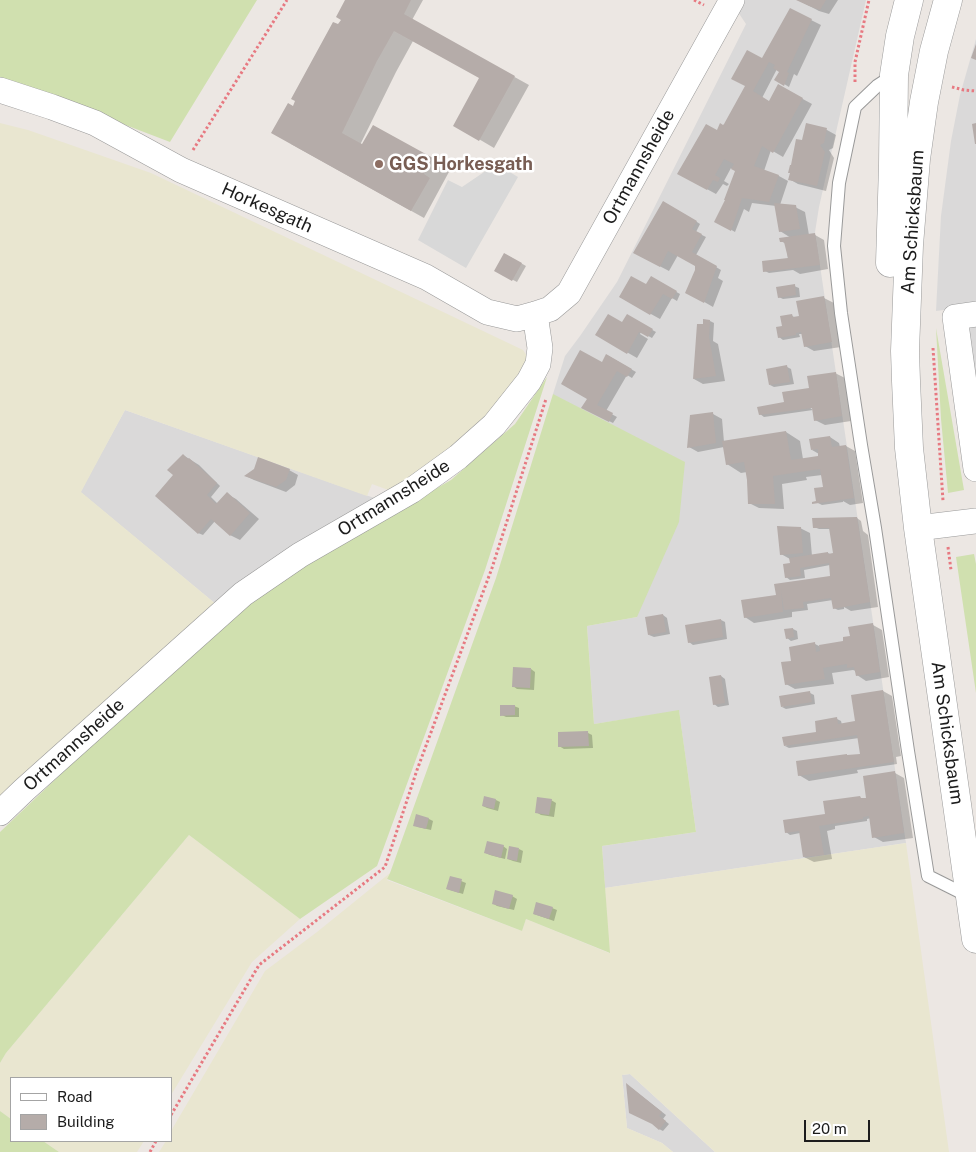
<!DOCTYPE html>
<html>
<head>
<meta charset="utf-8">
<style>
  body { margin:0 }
  #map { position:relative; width:976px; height:1152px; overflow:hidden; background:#ece7e3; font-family:"Public Sans",sans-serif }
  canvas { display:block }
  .legend { position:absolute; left:10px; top:1077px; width:162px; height:65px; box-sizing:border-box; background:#fff; border:1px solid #a4a4a4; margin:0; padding:6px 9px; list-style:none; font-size:15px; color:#1c1c1c }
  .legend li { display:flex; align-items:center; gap:10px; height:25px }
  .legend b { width:25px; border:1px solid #a4a4a4 }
  .scale { position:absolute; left:804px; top:1120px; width:66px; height:22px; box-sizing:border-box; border:2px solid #1c1c1c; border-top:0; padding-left:6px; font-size:15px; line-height:18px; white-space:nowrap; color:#1c1c1c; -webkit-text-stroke:4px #fff; paint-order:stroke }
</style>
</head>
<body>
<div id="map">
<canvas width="976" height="1152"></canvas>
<ul class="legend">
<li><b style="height:6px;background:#fff"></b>Road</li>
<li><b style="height:14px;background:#b5aca9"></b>Building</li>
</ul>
<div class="scale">20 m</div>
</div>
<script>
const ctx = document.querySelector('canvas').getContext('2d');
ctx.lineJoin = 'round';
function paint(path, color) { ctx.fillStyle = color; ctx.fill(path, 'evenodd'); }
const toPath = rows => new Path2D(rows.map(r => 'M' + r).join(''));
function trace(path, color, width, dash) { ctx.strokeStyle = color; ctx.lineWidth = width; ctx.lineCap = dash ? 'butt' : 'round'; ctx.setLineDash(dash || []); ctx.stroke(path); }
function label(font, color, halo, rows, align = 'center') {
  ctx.font = font + ' "Public Sans",sans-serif'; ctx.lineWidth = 5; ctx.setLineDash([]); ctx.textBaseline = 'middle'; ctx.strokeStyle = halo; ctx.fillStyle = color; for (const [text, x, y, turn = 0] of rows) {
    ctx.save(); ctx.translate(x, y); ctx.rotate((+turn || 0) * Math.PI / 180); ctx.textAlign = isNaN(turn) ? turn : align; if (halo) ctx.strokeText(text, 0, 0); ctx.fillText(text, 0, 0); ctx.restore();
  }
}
const residential = toPath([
  [730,0,866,0,819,207,815,232,906,843,605,888,602,846,696,832,679,711,594,724,587,626,637,617,553,394,565,356,580,336,617,282,746,24],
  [976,39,976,403,959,308,936,311,941,216,951,141,960,95],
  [125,410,377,499,217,605,80,492],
  [630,1074,715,1152,673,1152,662,1143,627,1128,622,1075]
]);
const farmland = toPath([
  [0,123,28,130,151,173,523,350,531,362,496,414,391,491,372,484,367,496,125,410,81,492,217,605,0,805],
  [189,835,300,919,252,962,171,1095,171,1078,11,1078,11,1119,0,1111,0,1063,6,1053],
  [906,843,949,1152,715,1152,630,1074,622,1075,627,1128,662,1143,673,1152,159,1152,166,1141,171,1141,171,1131,265,971,317,932,390,873,387,880,522,931,526,919,609,953,605,888],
  [43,1141,144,1141,137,1152,59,1152]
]);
const grass = toPath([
  [0,0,257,0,170,142,0,77],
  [936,328,964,490,948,493,941,419],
  [547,377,485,570,377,866,300,919,189,835,6,1053,0,1063,0,832,121,717,252,602,320,555,451,480,515,424],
  [553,394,685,462,679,522,637,617,587,626,594,724,679,710,696,832,602,846,610,953,526,919,522,931,387,879,390,873,496,578],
  [974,554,976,564,976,693,956,557],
  [0,1111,11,1119,11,1141,43,1141,59,1152,0,1152]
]);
const parking = toPath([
  [490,168,503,168,518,177,466,268,418,240,448,180,462,187]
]);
const shadow = toPath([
  [347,0,423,0,412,20,529,85,494,148,455,125,481,78,413,41,396,72,360,145,362,146,373,127,450,170,424,218,291,144,293,108,343,19],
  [798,0,838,0,829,14,819,11],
  [791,10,821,25,797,76,794,74,789,87,776,79,780,71,777,69,762,98,770,102,779,86,812,104,783,157,771,150,764,171,779,176,788,181,780,205,795,207,805,212,809,235,815,235,824,240,828,269,800,274,793,270,769,273,765,271,788,259,786,244,781,241,791,238,780,231,776,206,752,203,749,212,744,209,735,232,716,221,727,200,736,171,731,168,724,181,729,184,727,186,723,184,716,194,679,174,733,140,724,127,763,60],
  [807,125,827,130,836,135,833,148,829,150,834,158,826,191,798,184,789,179,803,141],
  [663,202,697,222,700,224,696,232,706,237,696,255,721,270,718,278,723,281,713,307,687,292,696,270,696,265,678,255,669,271,644,258],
  [505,254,526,266,517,282,496,271],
  [652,278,680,294,677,301,672,298,660,319,620,297,656,291],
  [794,286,799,288,800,297,783,299,779,297],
  [824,298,834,303,841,347,814,351,805,346,803,334,799,334,800,337,783,340,779,337,783,328,792,316,796,318,799,318],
  [627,316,656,332,652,338,641,332,640,334,648,339,637,358,597,335,623,324],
  [710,321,714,323,713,341,718,344,725,381,703,384,694,379,704,325],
  [607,355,636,372,632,378,627,375,606,411,617,417,613,423,583,408,588,399,602,364],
  [787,367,791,369,794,384,774,387,770,385],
  [835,373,845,378,851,421,825,425,815,420,813,407,806,405,813,410,764,417,760,414,786,403,811,390],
  [713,414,722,419,724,442,786,432,800,441,803,459,820,457,819,454,812,450,830,437,839,443,840,447,846,446,855,451,863,503,850,505,843,501,843,502,822,505,816,502,825,489,822,475,806,477,807,480,782,484,784,509,759,508,749,503,747,472,741,473,727,464,724,447,698,452,689,447],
  [183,455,199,465,220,486,211,497,218,504,227,494,236,499,259,519,240,540,230,535,215,521,203,535,198,533,175,475],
  [289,470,298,475,295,485,286,492,254,480,246,476],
  [857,518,861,521,863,531,868,535,878,607,851,611,844,607,844,609,838,610,834,608,833,600,807,604,808,610,792,612,792,617,754,623,745,617,777,596,775,585,831,577,830,565,804,570,805,578,790,580,786,577,791,564,790,559,781,554,800,528,810,533,812,556,828,553,834,556,831,529,819,529,814,527],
  [663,615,667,618,670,634,654,637,649,635],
  [721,620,725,622,727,639,693,645,689,642],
  [873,625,882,630,889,677,866,681,857,675,856,671,853,670,832,673,834,684,795,689,786,684,793,662,815,644,821,647,845,642,851,637],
  [793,629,797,631,798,639,791,641,787,638],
  [531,669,535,672,534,690,517,689,513,686],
  [721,676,725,679,729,705,718,707,714,704],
  [883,691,892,696,901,756,896,757,897,764,857,770,858,773,809,781,799,775,862,756,859,738,789,748,785,746,818,733,837,719,841,721,842,725,855,723],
  [810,693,814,695,815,704,786,709,782,707],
  [514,706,519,708,519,717,506,717,502,715],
  [588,733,592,735,593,748,564,749,559,746],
  [895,773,904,778,913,838,883,842,874,837,871,818,867,819,867,821,835,826,835,829,827,831,832,859,814,862,804,857,800,833,790,835,786,832,863,799,868,800],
  [485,797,496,800,500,802,498,811,487,808,483,806],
  [551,800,556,803,554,817,541,815,536,812],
  [417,816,429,819,433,821,431,830,418,827,414,825],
  [503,846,507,849,505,859,490,855,486,853],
  [519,849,523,851,521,863,513,861,508,859],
  [451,877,466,883,463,894,447,889],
  [512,896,517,899,514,910,497,906,493,903],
  [552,908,557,910,554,921,534,914],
  [630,1087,666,1115,663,1119,669,1124,663,1131,659,1129]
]);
const building = toPath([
  [345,0,411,0,404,14,515,76,479,141,453,126,479,78,394,31,377,61,342,133,362,144,373,125,433,158,424,174,430,178,411,211,271,133,288,103,293,106,295,101,291,99,333,22,338,24,341,20,336,17],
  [796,0,826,0,820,10,809,6],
  [790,8,812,19,787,72,789,73,784,86,774,80,779,72,773,68,775,65,769,62,753,91,769,101,778,84,803,98,773,153,762,146,754,166,779,175,769,202,742,198,731,231,714,222,725,200,724,200,735,171,731,169,734,164,724,159,715,175,720,178,718,182,713,180,707,190,677,174,706,124,717,130,720,123,723,125,724,124,745,86,731,79,747,50,762,58],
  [976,44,976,60,971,58],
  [806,123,827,128,824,143,820,145,825,152,817,186,788,180,790,173,788,173,790,165,791,165,796,139,802,140],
  [976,123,976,144,975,144,972,124],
  [663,201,697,221,692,229,702,234,692,252,717,266,704,303,685,293,695,270,695,266,668,251,660,267,633,253],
  [774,203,796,205,800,229,779,232],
  [815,233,820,265,763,272,762,261,788,258,784,242,780,242,779,238],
  [504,253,522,263,512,281,494,271],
  [631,276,646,284,651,276,677,291,672,299,663,294,650,315,619,297],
  [795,284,796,295,778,298,776,287],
  [824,296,832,342,804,347,801,332,796,333,796,335,778,338,776,327,782,326,780,316,792,314,793,317,799,316,796,301],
  [608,314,622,322,627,314,653,329,648,337,639,332,627,354,595,335],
  [703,319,710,320,709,337,716,376,693,379,697,324,703,324],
  [580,350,602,362,606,354,632,369,627,377,617,371,597,405,613,413,609,422,581,408,587,399,561,384],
  [787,365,790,382,769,385,766,369],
  [836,372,842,416,814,421,812,408,759,415,757,407,784,402,782,392,809,388,807,376],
  [713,412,716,443,687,448,690,415],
  [786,431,791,460,818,456,818,449,811,450,809,439,830,436,832,447,846,445,854,498,812,504,812,502,816,501,814,488,823,487,820,469,773,476,775,504,748,504,747,480,744,462,726,465,722,441],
  [183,454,188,459,189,458,217,483,207,495,216,504,227,492,250,513,230,536,211,519,198,534,155,496,173,475,167,470],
  [258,457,290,469,286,480,276,487,244,476,254,469],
  [857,517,870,602,833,609,831,598,803,602,804,608,784,610,781,590,783,612,744,618,741,600,776,595,774,584,830,576,829,563,800,568,801,576,785,578,783,564,790,563,789,558,828,552,828,554,833,553,829,528,813,528,812,518],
  [777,526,801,527,803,553,780,555],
  [663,614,666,632,648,635,645,617],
  [721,619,723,637,688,643,685,625],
  [873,623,880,672,856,676,854,667,847,668,847,664,823,668,825,679,785,685,781,662,791,661,789,647,815,642,816,652,820,651,819,645,843,641,843,637,850,636,848,627],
  [793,628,794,637,786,639,784,629],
  [513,667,531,668,530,688,512,687],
  [721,675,725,703,713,705,709,677],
  [883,690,894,762,798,776,796,761,847,754,847,755,860,754,857,735,784,746,782,737,816,732,815,721,837,717,838,724,855,721,851,695],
  [810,691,812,702,781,707,779,696],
  [500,705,515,705,515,715,500,716],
  [588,731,589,746,558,747,558,732],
  [895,771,904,833,872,838,869,816,863,817,863,819,819,826,824,855,803,857,799,831,785,833,783,820,825,814,823,801,860,796,861,798,866,798,863,776],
  [484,796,496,799,494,809,482,806],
  [537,797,552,799,549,815,535,813],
  [416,814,429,818,426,829,413,826],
  [487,841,504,845,501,858,484,853],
  [509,846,519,848,517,861,507,859],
  [450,876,462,879,459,893,446,889],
  [495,890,513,895,509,909,492,904],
  [536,902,553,907,549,919,533,914],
  [626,1083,662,1112,659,1116,666,1121,659,1130,652,1124,629,1113]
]);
const path = toPath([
  [694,0,704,5],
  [855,82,855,62,869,0],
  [952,87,964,90,976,91],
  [193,150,287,0],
  [933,348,943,501],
  [948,547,951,570],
  [171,1115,259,965,385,867,417,770,492,568,546,399],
  [150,1152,156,1141]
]);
const service = toPath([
  [894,75,877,86,855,107,839,183,834,246,841,313,861,445,875,528,908,751,928,876,970,897]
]);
const minor = toPath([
  [0,90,52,107,95,123,181,170,426,277,487,312,517,319,535,314,550,309,569,293,732,0],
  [976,314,955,317,976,469],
  [918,528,976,521],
  [0,813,24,790,243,594,300,555,411,491,458,457,494,425,529,381,538,364,540,348,535,314]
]);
const tertiary = toPath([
  [948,0,934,51,924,102,916,159,909,245,905,351,906,381,909,448,918,528,976,939],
  [890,263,893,165,894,75,900,36,909,0]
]);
const markers = [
  [379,164,5,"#8d6e63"]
];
const educationNames = [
  ["GGS Horkesgath",389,164]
];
const streetNames = [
  ["Ortmannsheide",639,167,-61],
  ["Horkesgath",267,208,24],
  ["Am Schicksbaum",913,222,-86],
  ["Ortmannsheide",394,498,-32],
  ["Am Schicksbaum",947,733,82],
  ["Ortmannsheide",74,745,-42]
];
paint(residential, '#dad9d9');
paint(farmland, '#e9e6d0');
paint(grass, '#d0e0af');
paint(parking, '#d8d8d8');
paint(shadow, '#0003');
paint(building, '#b5aca9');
trace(service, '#999', 14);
trace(minor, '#999', 26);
trace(tertiary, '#999', 29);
trace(path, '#e77981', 3, [2.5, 2.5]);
trace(service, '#fff', 12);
trace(minor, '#fff', 25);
trace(tertiary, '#fff', 28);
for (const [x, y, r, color] of markers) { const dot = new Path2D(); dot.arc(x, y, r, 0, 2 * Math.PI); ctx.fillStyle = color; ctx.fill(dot); trace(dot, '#fff', 2); }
label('bold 18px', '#785e54', '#fff', educationNames, 'left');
label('18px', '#1c1c1c', '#fff', streetNames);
</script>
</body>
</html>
